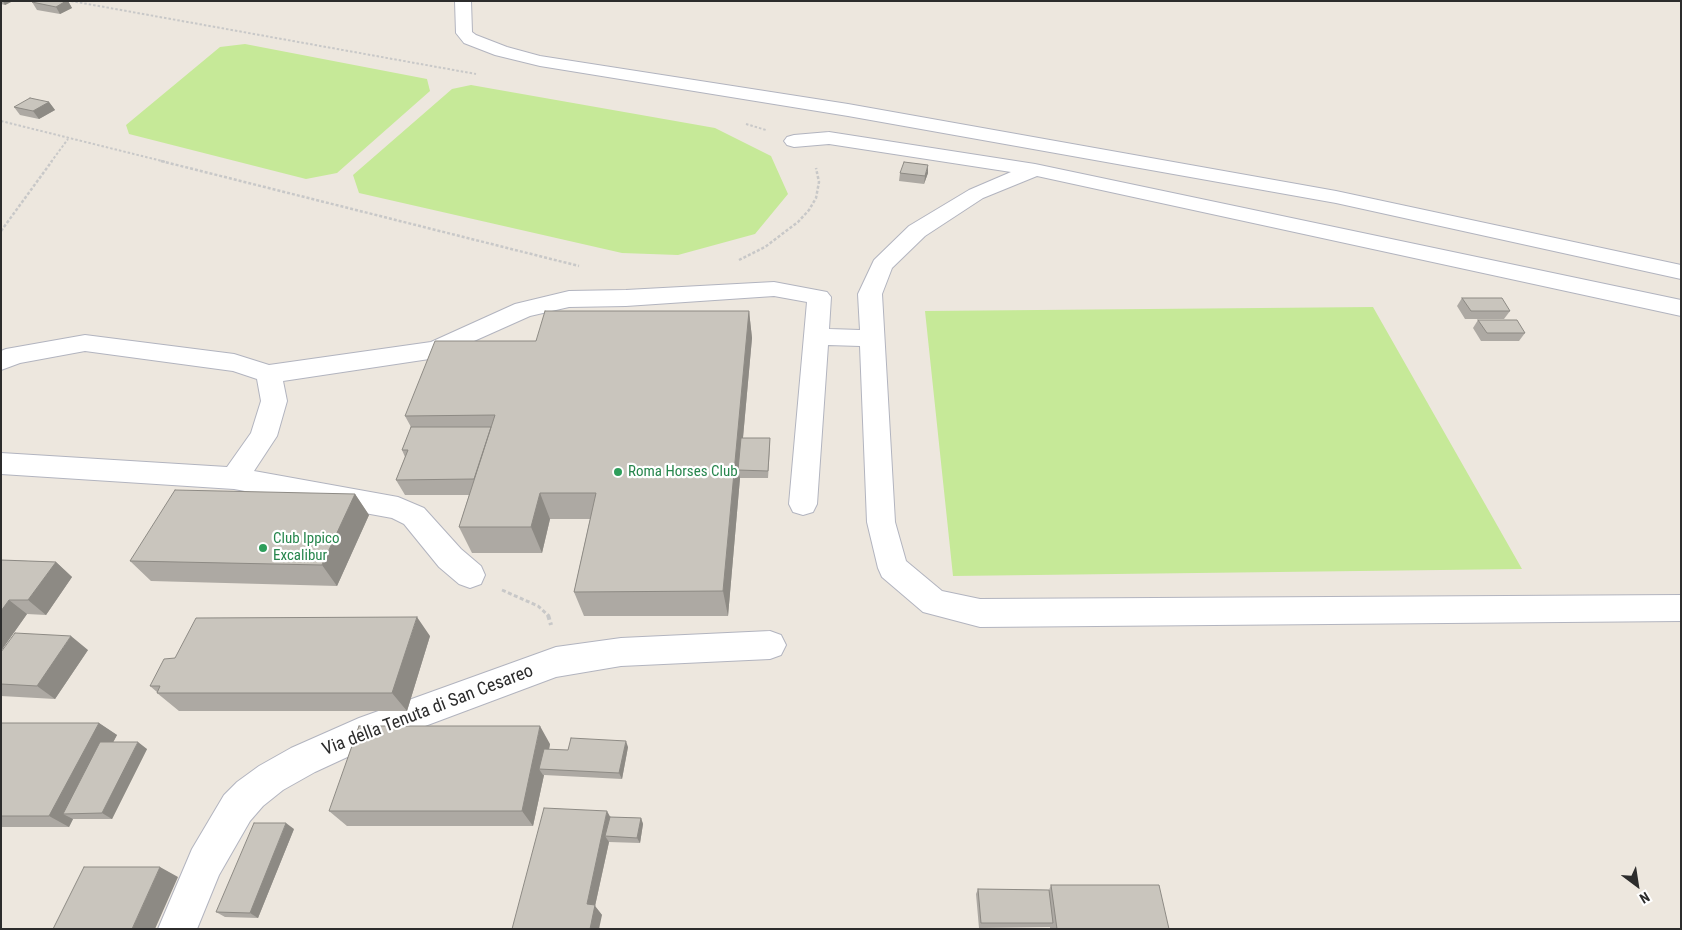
<!DOCTYPE html>
<html>
<head>
<meta charset="utf-8">
<style>
  body { margin:0 }
  #map { position:relative; width:1682px; height:930px; overflow:hidden; background:#ede7de; font-family:"Roboto Condensed",sans-serif }
  canvas { display:block }
  .frame { position:absolute; inset:0; border:2px solid #2c2c2c; pointer-events:none }
  .north { position:absolute; left:1612px; top:860px; width:50px; height:50px; -webkit-text-stroke:4px #fff; paint-order:stroke; rotate:149deg; font-size:14px; font-weight:700; line-height:20px; text-align:center; color:#2c2c2c }
  .north::after { content:''; display:block; margin:auto; width:18px; height:22px; background:#2c2c2c; clip-path:polygon(50% 0,100% 100%,50% 72%,0 100%) }
</style>
</head>
<body>
<div id="map">
<canvas width="1682" height="930"></canvas>
<div class="frame"></div>
<div class="north">N</div>
</div>
<script>
const ctx = document.querySelector('canvas').getContext('2d');
ctx.lineJoin = 'round';
function paint(path, color) { ctx.fillStyle = color; ctx.fill(path, 'evenodd'); }
const toPath = rows => new Path2D(rows.map(r => 'M' + r).join(''));
function trace(path, color, width, dash) { ctx.strokeStyle = color; ctx.lineWidth = width; ctx.lineCap = dash ? 'butt' : 'round'; ctx.setLineDash(dash || []); ctx.stroke(path); }
function label(font, color, halo, rows, align = 'center') {
  ctx.font = font + ' "Roboto Condensed",sans-serif'; ctx.lineWidth = 4.5; ctx.setLineDash([]); ctx.textBaseline = 'middle'; ctx.strokeStyle = halo; ctx.fillStyle = color; for (const [text, x, y, turn = 0] of rows) {
    ctx.save(); ctx.translate(x, y); ctx.rotate((+turn || 0) * Math.PI / 180); ctx.textAlign = isNaN(turn) ? turn : align; if (halo) ctx.strokeText(text, 0, 0); ctx.fillText(text, 0, 0); ctx.restore();
  }
}
const pitch = toPath([
  [245,44,427,79,430,91,337,173,306,179,129,134,126,125,220,47],
  [471,85,715,128,771,156,788,194,755,234,678,255,622,253,359,193,353,175,452,89],
  [1373,307,1522,569,953,576,925,311]
]);
const pathFar3 = toPath([
  [71,1,476,74],
  [1,121,166,162],
  [746,124,766,130],
  [51,162,68,139]
]);
const pathFar2 = toPath([
  [161,161,579,266],
  [1,231,52,161],
  [739,260,765,247,798,222,809,210,816,198,819,182,816,168]
]);
const pathFar1 = toPath([
  [502,590,538,606,549,616]
]);
const path = toPath([
  [548,615,551,625]
]);
const minor = toPath([
  [455,1,471,1,472,32,476,35,507,47,540,56,848,104,1336,191,1681,265,1681,279,1336,203,848,116,540,66,495,55,464,43,456,33,455,1],
  [829,132,1035,164,1681,300,1681,316,1037,176,983,198,925,236,892,268,882,294,895,522,906,561,942,591,980,599,1681,595,1681,621,980,627,923,612,882,577,878,568,867,522,860,346,828,345,817,504,813,512,803,515,793,512,789,504,807,302,774,296,626,306,569,307,530,316,436,358,283,381,287,401,277,436,254,471,398,497,424,508,461,549,481,566,485,575,481,584,470,588,459,584,439,567,404,524,392,518,234,489,1,474,1,453,227,467,251,433,261,401,257,379,233,371,85,351,20,363,1,370,1,351,6,349,85,335,234,354,269,365,431,342,515,304,569,291,626,290,774,282,827,292,831,297,829,329,860,330,858,294,874,260,909,226,969,190,1011,172,829,144,794,147,787,145,784,141,787,137,794,135,829,132],
  [770,631,781,635,786,645,781,655,770,659,621,666,556,677,369,747,315,772,283,790,263,806,250,821,219,875,197,929,158,929,192,849,224,795,237,782,259,766,291,748,359,718,556,647,621,638,770,631]
]);
const wall = toPath([
  [1,1,13,1,5,5,1,4],
  [35,1,68,1,72,8,60,14,37,10,32,2],
  [49,102,55,110,39,119,20,115,14,107],
  [900,173,928,173,924,184,899,181],
  [1462,298,1510,311,1504,319,1465,319,1457,306],
  [749,311,752,338,743,438,770,438,770,446,768,478,740,478,728,616,584,616,574,592,590,519,550,519,542,553,472,553,459,527,469,495,405,495,396,480,405,457,402,450,411,427,405,416,536,341],
  [1478,320,1525,333,1519,341,1481,341,1473,328],
  [355,494,369,515,337,586,151,581,130,561],
  [1,560,56,562,72,577,46,615,27,614,1,651],
  [430,636,407,711,179,711,157,693,157,692,150,686,175,658],
  [88,650,55,699,1,696,1,652],
  [1,723,99,723,117,735,113,742,147,749,112,819,73,819,69,827,1,827],
  [550,744,549,750,568,750,628,747,622,779,544,775,533,826,347,826,329,811],
  [610,817,641,818,643,824,640,843,609,842,595,906,602,915,512,929],
  [294,829,258,918,225,917,216,912],
  [1051,885,1169,929,1050,929,1050,927,979,928,976,894,978,889,1049,890]
]);
const shadedWall = toPath([
  [3,1,13,1,5,5],
  [66,1,68,1,72,8,60,14,56,7],
  [49,102,55,110,39,119,33,111],
  [928,165,928,173,924,184,925,176],
  [749,311,752,338,740,470,738,470,740,478,728,616,723,591],
  [540,493,550,519,542,553,531,527],
  [355,494,369,515,337,586,322,565],
  [56,562,72,577,46,615,28,600],
  [9,600,27,614,1,651,1,611],
  [417,617,430,636,407,711,392,693],
  [71,636,88,650,55,699,37,686],
  [99,723,117,735,76,813,63,814,73,819,69,827,49,816],
  [540,726,550,744,545,769,539,769,543,775,544,775,533,826,522,811],
  [626,741,628,747,622,779,619,773],
  [138,742,147,749,112,819,102,813],
  [607,811,613,822,605,836,609,842,595,906,602,915,599,929,590,929,587,904],
  [641,818,643,824,640,843,637,838],
  [286,823,294,829,258,918,250,913],
  [160,867,178,877,155,929,132,929]
]);
const building = toPath([
  [35,1,66,1,56,7,32,2,35,1],
  [30,98,49,102,33,111,14,107,30,98],
  [904,162,928,165,925,176,900,173,904,162],
  [1462,298,1502,298,1510,311,1471,311,1462,298],
  [545,311,749,311,723,591,574,592,596,493,540,493,531,527,459,527,495,415,405,416,435,341,536,341,545,311],
  [1478,320,1517,320,1525,333,1487,333,1478,320],
  [411,427,491,427,474,479,396,480,408,450,402,450,411,427],
  [741,438,770,438,768,471,738,470,741,438],
  [175,490,355,494,322,565,130,561,175,490],
  [1,560,56,562,28,600,9,600,1,611,1,560],
  [417,617,392,693,157,693,160,686,150,686,164,659,175,658,196,618,417,617],
  [15,633,71,636,37,686,1,684,1,652,15,633],
  [1,723,99,723,49,816,1,816,1,723],
  [359,726,540,726,522,811,329,811,359,726],
  [571,738,626,741,619,773,539,769,544,749,568,750,571,738],
  [100,742,138,742,102,813,63,814,100,742],
  [544,808,607,811,587,904,595,905,590,929,512,929,544,808],
  [610,817,641,818,637,838,605,836,610,817],
  [254,823,286,823,250,913,216,912,254,823],
  [84,867,160,867,132,929,53,929,84,867],
  [1051,885,1159,885,1169,929,1057,929,1051,885],
  [978,889,1049,890,1053,923,981,923,978,889]
]);
const markers = [
  [618,472,5,"#2e9e5b"],
  [263,548,5,"#2e9e5b"]
];
const leisureNames = [
  ["Roma Horses Club",628,472],
  ["Club Ippico",273,539],
  ["Excalibur",273,556]
];
const nearStreetnames = [
  ["Via della Tenuta di San Cesareo",428,711,-21]
];
paint(pitch, '#c6e998');
trace(minor, '#b2b4bf', 2);
trace(pathFar3, '#c8c8c8', 2, [2.5, 2]);
trace(pathFar2, '#c8c8c8', 2.5, [3, 2]);
trace(pathFar1, '#c8c8c8', 3, [4, 2.5]);
trace(path, '#c8c8c8', 4, [5, 3]);
paint(minor, '#fff');
paint(wall, '#ada9a3');
paint(shadedWall, '#8d8a84');
paint(building, '#c9c5bd');
trace(building, '#8d8a84', 1);
for (const [x, y, r, color] of markers) { const dot = new Path2D(); dot.arc(x, y, r, 0, 2 * Math.PI); ctx.fillStyle = color; ctx.fill(dot); trace(dot, '#fff', 2); }
label('15px', '#27864d', '#fff', leisureNames, 'left');
label('18px', '#2c2c2c', '#fff', nearStreetnames);
</script>
</body>
</html>
